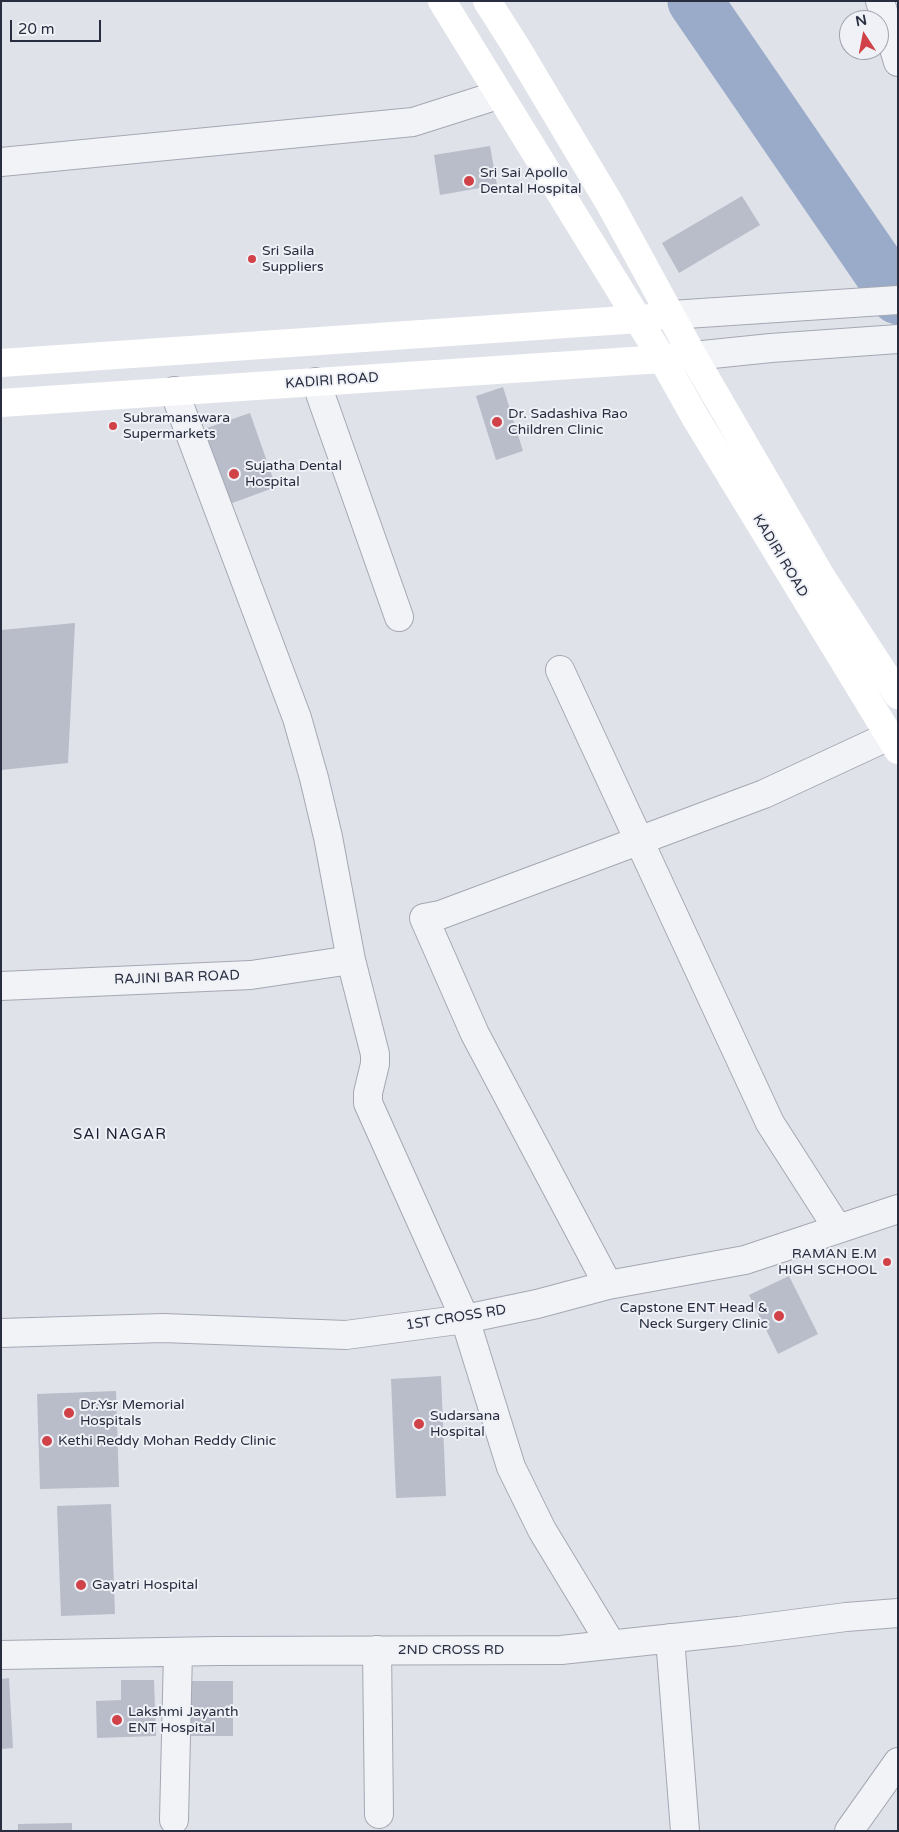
<!DOCTYPE html>
<html>
<head>
<meta charset="utf-8">
<style>
  body { margin:0 }
  #map { position:relative; width:899px; height:1832px; overflow:hidden; background:#dfe2e9; font-family:"Varela Round",sans-serif }
  canvas { display:block }
  .frame { position:absolute; inset:0; border:2px solid #282e40; pointer-events:none }
  .north { position:absolute; left:839px; top:10px; width:50px; height:50px; box-sizing:border-box; background:#eff1f6; border:1px solid #9fa3ad; border-radius:50%; rotate:349deg; font-size:14px; font-weight:700; line-height:20px; text-align:center; color:#282e40 }
  .north::after { content:''; display:block; margin:auto; width:18px; height:22px; background:#d04248; clip-path:polygon(50% 0,100% 100%,50% 72%,0 100%) }
  .scale { position:absolute; left:10px; top:20px; width:91px; height:22px; box-sizing:border-box; border:2px solid #282e40; border-top:0; padding-left:6px; font-size:15px; line-height:18px; white-space:nowrap; color:#282e40; -webkit-text-stroke:4px #eff1f6; paint-order:stroke }
</style>
</head>
<body>
<div id="map">
<canvas width="899" height="1832"></canvas>
<div class="frame"></div>
<div class="north">N</div>
<div class="scale">20 m</div>
</div>
<script>
const ctx = document.querySelector('canvas').getContext('2d');
ctx.lineJoin = 'round';
const toPath = rows => new Path2D(rows.map(r => 'M' + r).join(''));
function trace(path, color, width, dash) { ctx.strokeStyle = color; ctx.lineWidth = width; ctx.lineCap = dash ? 'butt' : 'round'; ctx.setLineDash(dash || []); ctx.stroke(path); }
function paint(path, color) { ctx.fillStyle = color; ctx.fill(path, 'evenodd'); }
function label(font, color, halo, rows, align = 'center') {
  ctx.font = font + ' "Varela Round",sans-serif'; ctx.lineWidth = 4; ctx.setLineDash([]); ctx.textBaseline = 'middle'; ctx.strokeStyle = halo; ctx.fillStyle = color; for (const [text, x, y, turn = 0] of rows) {
    ctx.save(); ctx.translate(x, y); ctx.rotate((+turn || 0) * Math.PI / 180); ctx.textAlign = isNaN(turn) ? turn : align; if (halo) ctx.strokeText(text, 0, 0); ctx.fillText(text, 0, 0); ctx.restore();
  }
}
const river = toPath([
  [695,1,898,297]
]);
const building = toPath([
  [490,146,497,185,440,195,434,155],
  [742,196,760,225,679,273,662,243],
  [503,387,523,451,496,460,476,396],
  [250,413,276,487,227,505,201,430],
  [75,623,68,763,1,770,1,630],
  [789,1276,818,1334,778,1354,749,1295],
  [441,1376,446,1496,396,1498,391,1379],
  [116,1391,119,1487,40,1489,37,1394],
  [111,1504,115,1614,61,1616,57,1506],
  [9,1678,13,1748,1,1749,1,1679],
  [121,1680,154,1680,156,1736,97,1738,96,1701,121,1700],
  [191,1681,233,1681,233,1736,191,1736],
  [72,1823,72,1831,18,1831,18,1824]
]);
const minor = toPath([
  [880,1,898,62],
  [1,162,413,122,498,95],
  [316,382,399,617],
  [174,391,297,718,314,778,328,837,351,960,375,1054,375,1064,368,1093,368,1103,465,1319,511,1467,542,1530,611,1644],
  [560,670,770,1123,838,1229],
  [1,986,251,975,351,960],
  [608,1285,475,1034,424,918,440,915,764,794,889,736],
  [1,1333,163,1328,346,1335,465,1319,537,1304,608,1285,745,1260,898,1209],
  [670,1638,685,1831],
  [377,1650,379,1814],
  [1,1655,217,1651,561,1650,739,1631,846,1617,898,1613],
  [174,1820,178,1652],
  [849,1831,898,1762]
]);
const tertiary = toPath([
  [671,315,898,300],
  [693,356,771,348,898,339]
]);
const secondary = toPath([
  [442,1,663,360,695,417,898,750],
  [487,1,515,45,610,204,693,356,822,578,898,695],
  [1,363,653,318],
  [1,403,677,358]
]);
const markers = [
  [469,181,6,"#d04248"],
  [252,259,5,"#d04248"],
  [497,422,6,"#d04248"],
  [113,426,5,"#d04248"],
  [234,474,6,"#d04248"],
  [887,1262,5,"#d04248"],
  [779,1316,6,"#d04248"],
  [69,1413,6,"#d04248"],
  [419,1424,6,"#d04248"],
  [47,1441,6,"#d04248"],
  [81,1585,6,"#d04248"],
  [117,1720,6,"#d04248"]
];
const poiNames = [
  ["Sri Sai Apollo",480,173],
  ["Dental Hospital",480,189],
  ["Sri Saila",262,251],
  ["Suppliers",262,267],
  ["Dr. Sadashiva Rao",508,414],
  ["Children Clinic",508,430],
  ["Subramanswara",123,418],
  ["Supermarkets",123,434],
  ["Sujatha Dental",245,466],
  ["Hospital",245,482],
  ["RAMAN E.M",877,1254,"right"],
  ["HIGH SCHOOL",877,1270,"right"],
  ["Capstone ENT Head &",768,1308,"right"],
  ["Neck Surgery Clinic",768,1324,"right"],
  ["Dr.Ysr Memorial",80,1405],
  ["Hospitals",80,1421],
  ["Sudarsana",430,1416],
  ["Hospital",430,1432],
  ["Kethi Reddy Mohan Reddy Clinic",58,1441],
  ["Gayatri Hospital",92,1585],
  ["Lakshmi Jayanth",128,1712],
  ["ENT Hospital",128,1728]
];
const streetNames = [
  ["KADIRI ROAD",332,381,-4],
  ["KADIRI ROAD",780,556,59],
  ["RAJINI BAR ROAD",177,978,-2],
  ["1ST CROSS RD",456,1318,-9],
  ["2ND CROSS RD",451,1650]
];
const neighbourhoodNames = [
  ["SAI NAGAR",120,1135]
];
trace(river, '#99abc9', 55);
paint(building, '#b9bdc9');
trace(minor, '#a4a8b3', 30);
trace(tertiary, '#a4a8b3', 30);
trace(minor, '#f2f3f7', 28);
trace(tertiary, '#f2f3f7', 28);
trace(secondary, '#fff', 28);
for (const [x, y, r, color] of markers) { const dot = new Path2D(); dot.arc(x, y, r, 0, 2 * Math.PI); ctx.fillStyle = color; ctx.fill(dot); trace(dot, '#eff1f6', 2); }
label('14px', '#282e40', '#eff1f6', poiNames, 'left');
label('14px', '#282e40', '#eff1f6', streetNames);
ctx.letterSpacing = '1px';
label('15px', '#1a1f31', '#eff1f6', neighbourhoodNames);
ctx.letterSpacing = '0px';
</script>
</body>
</html>
